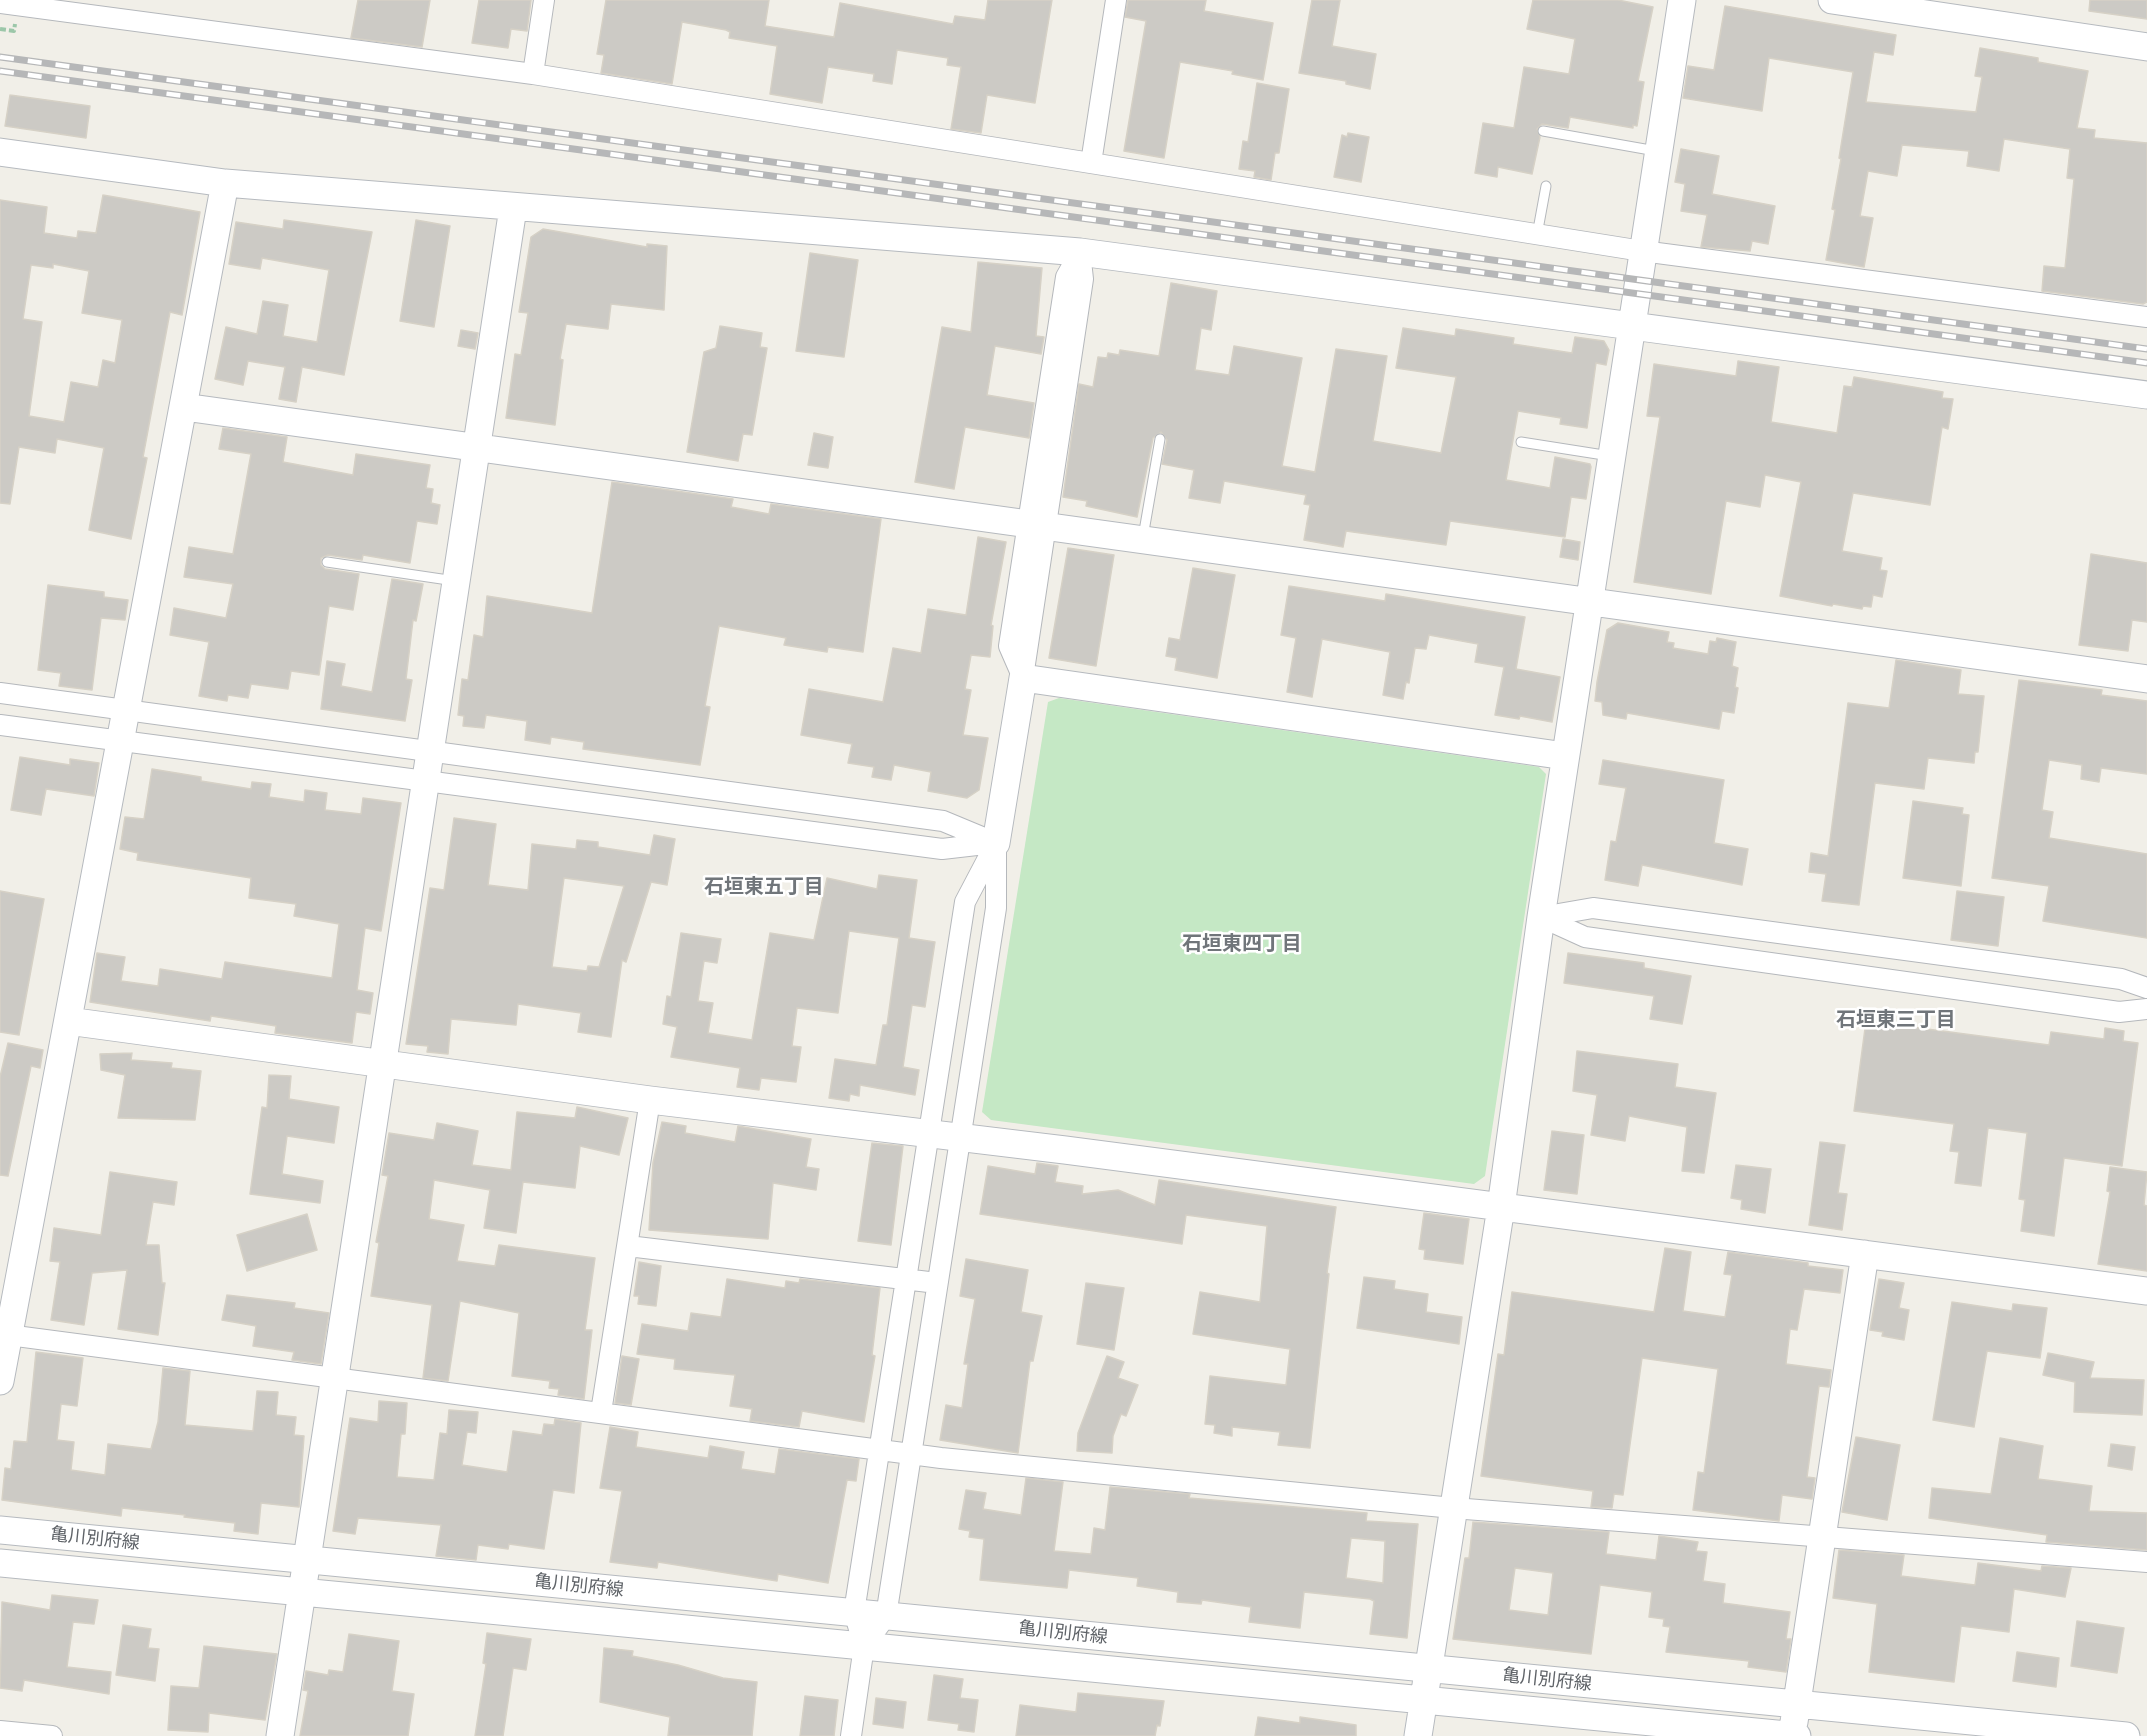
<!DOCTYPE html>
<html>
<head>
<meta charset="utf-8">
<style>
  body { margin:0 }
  canvas { display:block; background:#f1efe8 }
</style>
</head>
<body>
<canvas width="2147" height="1736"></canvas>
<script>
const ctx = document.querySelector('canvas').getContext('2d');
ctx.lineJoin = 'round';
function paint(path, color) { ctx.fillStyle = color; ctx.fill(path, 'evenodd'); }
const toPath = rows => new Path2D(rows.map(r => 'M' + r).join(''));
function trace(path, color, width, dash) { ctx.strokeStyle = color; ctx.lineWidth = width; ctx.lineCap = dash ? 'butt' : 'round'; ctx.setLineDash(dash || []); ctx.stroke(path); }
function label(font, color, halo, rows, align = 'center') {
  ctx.font = font + ' "PT Sans","Noto Sans JP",sans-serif'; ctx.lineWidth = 5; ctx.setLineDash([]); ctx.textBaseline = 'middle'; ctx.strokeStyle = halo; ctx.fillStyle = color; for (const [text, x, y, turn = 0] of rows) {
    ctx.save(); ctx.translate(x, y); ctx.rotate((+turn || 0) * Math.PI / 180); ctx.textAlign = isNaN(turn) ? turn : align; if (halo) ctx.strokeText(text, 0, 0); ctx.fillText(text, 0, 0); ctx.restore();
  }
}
const green = toPath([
  [1059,698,1539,767,1546,774,1485,1176,1474,1184,991,1120,982,1112,1048,702]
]);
const building = toPath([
  [358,0,430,0,422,47,351,38,358,0],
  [479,0,531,0,527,31,511,29,508,48,472,43,479,0],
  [606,0,769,0,765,26,834,37,840,3,953,24,955,16,985,20,988,0,1052,0,1035,103,987,95,981,133,951,129,961,67,947,65,948,58,897,50,892,84,873,81,874,74,828,67,822,103,770,94,777,46,729,38,730,32,726,30,682,22,672,84,601,73,604,55,597,54,606,0],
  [1128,0,1206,0,1204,11,1273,23,1263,80,1232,74,1233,71,1180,62,1164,158,1124,151,1146,21,1125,17,1128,0],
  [1312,0,1340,0,1332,46,1376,54,1370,89,1346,84,1346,81,1299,73,1312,0],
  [1533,0,1618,0,1653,7,1638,81,1644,82,1637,126,1633,125,1633,128,1570,117,1568,128,1542,124,1537,129,1540,137,1532,174,1498,167,1497,177,1475,173,1483,123,1514,128,1524,67,1569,74,1575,39,1527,29,1533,0],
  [2090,0,2147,0,2147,19,2089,11,2090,0],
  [1725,6,1896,35,1893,55,1874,52,1866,102,1976,112,1982,77,1975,76,1980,48,2038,58,2038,62,2088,71,2077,128,2095,130,2094,138,2147,143,2147,302,2143,304,2042,291,2044,266,2065,268,2074,179,2067,178,2070,149,2004,139,1999,171,1967,166,1969,151,1902,145,1897,176,1868,171,1860,216,1873,218,1864,267,1826,260,1835,210,1832,209,1841,159,1839,158,1853,72,1769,58,1762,111,1683,98,1688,66,1714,70,1725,6],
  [1257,83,1289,89,1279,153,1275,153,1271,180,1254,177,1255,171,1239,169,1243,141,1248,142,1257,83],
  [10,95,90,106,86,138,5,126,10,95],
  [1348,133,1369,137,1361,182,1334,177,1342,135,1347,137,1348,133],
  [1681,149,1719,156,1712,194,1775,206,1768,244,1752,241,1750,251,1701,247,1707,215,1681,211,1685,184,1675,182,1681,149],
  [103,195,200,212,182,315,170,312,143,457,147,458,131,539,89,530,104,448,57,439,55,453,19,447,10,504,0,503,0,200,47,207,44,233,77,238,78,231,96,233,103,195],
  [53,264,89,271,82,313,122,320,115,363,103,360,98,387,71,382,64,422,29,416,42,322,23,319,31,265,53,268,53,264],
  [284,220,372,232,344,375,302,367,296,402,279,399,285,367,248,361,243,385,215,379,226,327,257,334,263,301,288,305,283,336,317,342,329,270,262,258,260,269,229,264,236,222,283,229,284,220],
  [416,220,450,226,434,327,400,321,416,220],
  [543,229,647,247,647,244,667,246,664,310,611,304,608,329,566,324,560,359,563,360,555,425,506,418,515,354,521,355,528,313,519,312,531,237,543,229],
  [810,253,858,260,844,357,796,351,810,253],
  [978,262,1042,268,1036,336,1044,337,1041,354,995,346,987,395,1034,403,1029,438,965,427,954,489,915,482,942,327,971,332,978,262],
  [1171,283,1217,291,1211,330,1201,328,1195,370,1229,375,1234,346,1302,358,1282,466,1315,472,1336,349,1387,356,1373,441,1441,453,1456,377,1396,368,1403,328,1455,336,1456,329,1514,338,1513,344,1572,353,1575,337,1604,341,1609,350,1606,365,1596,363,1587,428,1560,424,1561,418,1518,411,1506,480,1550,488,1555,457,1590,464,1591,467,1586,499,1571,497,1565,537,1450,521,1446,545,1346,531,1343,547,1304,540,1310,505,1304,504,1306,495,1224,481,1220,503,1189,498,1194,470,1162,464,1167,440,1161,432,1153,438,1137,517,1086,506,1087,501,1063,497,1079,384,1093,387,1098,357,1107,358,1108,353,1119,355,1120,350,1159,356,1171,283],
  [720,326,762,333,760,347,767,348,752,435,743,434,738,461,687,452,704,352,716,348,720,326],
  [461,330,478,333,475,349,458,346,461,330],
  [1738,361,1779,367,1771,422,1837,433,1844,386,1852,387,1854,377,1943,392,1942,398,1953,399,1948,429,1942,427,1930,505,1853,493,1842,551,1882,558,1880,570,1887,571,1882,597,1873,595,1871,607,1863,606,1862,609,1833,604,1832,606,1780,596,1801,482,1765,475,1760,507,1726,501,1711,594,1634,582,1660,417,1647,416,1654,364,1736,376,1738,361],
  [223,428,287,437,283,462,353,475,356,454,430,465,426,488,433,489,431,503,440,505,437,524,417,521,410,563,363,555,362,560,328,555,321,558,321,565,325,569,359,574,353,610,329,606,319,675,291,671,288,689,251,684,248,698,228,695,227,701,199,696,209,642,170,635,174,608,226,618,233,584,184,577,189,547,233,554,251,454,219,449,223,428],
  [814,433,833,437,828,468,808,465,814,433],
  [612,482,733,499,731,507,769,514,771,504,881,519,863,652,828,647,827,652,784,645,786,638,719,626,705,706,710,707,700,765,583,749,584,742,551,737,550,744,525,740,527,721,486,715,484,728,463,726,464,716,458,715,462,679,468,680,474,635,483,637,487,596,592,613,612,482],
  [978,537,1006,542,991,625,993,626,990,657,971,655,965,689,971,690,963,735,988,738,979,790,967,798,928,791,931,772,894,765,891,780,872,777,874,767,848,763,852,744,801,735,809,689,883,702,893,648,921,653,928,609,966,615,978,537],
  [1563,539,1580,542,1578,560,1560,557,1563,539],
  [1068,548,1114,555,1096,666,1049,658,1068,548],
  [2091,554,2147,563,2147,622,2132,620,2128,651,2079,645,2091,554],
  [1193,568,1235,575,1217,678,1175,670,1177,658,1166,656,1169,638,1180,640,1193,568],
  [392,579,423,584,416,621,413,620,406,679,412,680,405,721,321,709,327,661,345,664,341,686,372,692,392,579],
  [48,585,104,592,104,597,128,600,125,620,101,618,92,690,59,686,61,673,38,670,48,585],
  [1289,586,1385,601,1386,594,1525,617,1516,669,1560,677,1552,722,1520,716,1519,719,1495,715,1504,667,1475,662,1478,644,1429,635,1426,649,1415,648,1409,683,1406,682,1403,699,1383,695,1390,652,1322,639,1312,697,1287,692,1296,638,1281,635,1289,586],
  [1618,623,1669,632,1667,642,1674,643,1673,648,1708,654,1710,641,1716,642,1717,638,1736,642,1732,666,1738,668,1735,687,1738,688,1734,713,1722,711,1719,729,1627,713,1626,719,1603,715,1602,702,1595,701,1597,682,1607,630,1618,623],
  [1896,660,1961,670,1958,694,1984,696,1978,752,1975,752,1974,763,1928,758,1924,789,1875,783,1859,905,1822,901,1826,874,1809,872,1811,853,1828,856,1848,703,1889,708,1896,660],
  [2019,680,2102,690,2101,695,2147,701,2147,774,2101,768,2099,782,2081,779,2082,765,2049,760,2042,810,2053,812,2049,838,2147,854,2147,938,2043,921,2049,886,1992,878,2019,680],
  [20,757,70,765,70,759,99,763,94,796,46,789,41,815,11,810,20,757],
  [1603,760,1724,780,1714,843,1748,849,1742,885,1642,865,1638,886,1605,880,1611,841,1616,842,1626,788,1599,784,1603,760],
  [152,769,201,777,201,781,251,789,252,782,271,784,269,797,304,802,305,790,327,793,325,810,361,814,363,798,401,803,381,931,365,928,357,990,373,993,370,1014,356,1012,352,1043,275,1033,276,1026,211,1016,210,1021,90,1002,97,953,125,957,121,981,158,986,160,969,222,979,225,962,332,978,339,924,294,916,296,904,249,898,251,878,137,860,138,853,120,849,125,817,144,819,152,769],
  [1913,801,1963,808,1962,814,1969,815,1961,886,1903,878,1913,801],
  [454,818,496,824,488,885,528,890,532,844,576,849,577,840,598,842,598,847,650,855,654,835,675,839,667,885,651,882,626,962,622,960,611,1037,578,1032,581,1013,518,1004,516,1025,451,1019,448,1054,427,1052,428,1046,406,1044,430,888,444,890,454,818],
  [564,878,624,886,599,967,588,966,587,971,552,967,564,878],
  [879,875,917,880,909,938,935,942,925,1007,912,1005,903,1067,919,1070,915,1095,860,1085,859,1096,850,1094,849,1101,829,1098,835,1059,876,1065,883,1025,887,1025,899,938,849,931,838,1013,797,1008,792,1046,801,1047,796,1082,761,1078,759,1090,737,1087,740,1068,671,1057,677,1027,663,1024,667,996,671,997,681,933,721,939,717,963,704,961,698,1001,713,1003,708,1033,752,1040,770,933,814,940,827,878,877,889,879,875],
  [0,891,44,899,19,1035,0,1032,0,891],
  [1957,891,2004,897,1998,946,1951,940,1957,891],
  [1568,953,1644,963,1644,968,1691,976,1682,1024,1650,1019,1654,996,1564,983,1568,953],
  [1866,1021,2049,1045,2051,1032,2104,1039,2105,1028,2124,1031,2123,1041,2138,1043,2122,1166,2064,1158,2054,1236,2021,1231,2025,1200,2019,1199,2027,1133,1988,1128,1981,1186,1955,1183,1959,1152,1950,1151,1954,1124,1854,1111,1866,1021],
  [8,1043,43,1050,40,1068,31,1066,8,1176,0,1175,0,1077,8,1043],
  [1577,1051,1678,1064,1675,1087,1716,1093,1704,1173,1682,1171,1687,1127,1629,1116,1625,1141,1591,1135,1597,1095,1573,1091,1577,1051],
  [132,1053,131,1060,172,1063,171,1068,201,1071,195,1120,118,1118,125,1075,101,1070,100,1054,132,1053],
  [269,1075,291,1076,289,1099,339,1107,334,1143,287,1136,282,1174,323,1181,320,1203,250,1194,262,1107,267,1108,269,1075],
  [577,1107,628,1118,619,1155,580,1146,575,1188,523,1182,516,1233,484,1228,490,1190,434,1180,429,1219,464,1225,457,1261,495,1266,499,1245,595,1258,585,1330,592,1330,584,1399,558,1395,559,1389,549,1388,550,1381,512,1376,519,1313,460,1301,448,1381,423,1378,432,1305,371,1296,379,1243,376,1242,388,1176,382,1175,389,1133,434,1140,437,1123,478,1131,472,1165,511,1170,517,1112,575,1118,577,1107],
  [662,1122,686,1126,685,1133,735,1142,738,1126,811,1139,806,1167,819,1169,816,1190,773,1183,768,1239,649,1230,653,1163,662,1122],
  [1552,1131,1584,1135,1577,1194,1544,1190,1552,1131],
  [1820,1142,1845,1145,1838,1193,1847,1194,1842,1230,1809,1225,1820,1142],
  [872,1143,903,1146,891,1245,858,1241,872,1143],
  [1037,1163,1058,1166,1055,1182,1083,1186,1082,1194,1118,1190,1155,1205,1159,1180,1336,1207,1327,1273,1329,1274,1310,1448,1278,1445,1280,1432,1232,1427,1232,1436,1214,1433,1215,1425,1205,1424,1210,1376,1286,1385,1290,1349,1193,1334,1200,1292,1260,1302,1267,1226,1186,1215,1182,1244,980,1214,988,1166,1035,1174,1037,1163],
  [1736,1165,1771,1169,1765,1213,1741,1209,1742,1200,1731,1198,1736,1165],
  [2110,1167,2147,1172,2144,1205,2147,1206,2147,1271,2098,1264,2110,1192,2107,1191,2110,1167],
  [110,1172,177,1182,174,1205,153,1202,146,1245,159,1245,162,1283,165,1283,158,1335,118,1329,127,1270,92,1273,84,1325,51,1320,60,1262,50,1261,54,1228,101,1235,110,1172],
  [1424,1213,1469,1219,1463,1264,1424,1259,1425,1250,1419,1249,1424,1213],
  [307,1214,317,1250,247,1271,237,1235,307,1214],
  [1665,1248,1691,1252,1683,1311,1725,1317,1732,1275,1724,1274,1728,1252,1808,1263,1808,1266,1843,1270,1840,1293,1804,1289,1797,1330,1790,1329,1786,1364,1831,1370,1829,1387,1819,1386,1807,1477,1815,1478,1812,1499,1782,1495,1779,1521,1693,1510,1698,1472,1704,1473,1718,1369,1642,1358,1623,1495,1614,1494,1612,1508,1591,1507,1593,1491,1481,1476,1498,1354,1504,1355,1512,1292,1654,1312,1665,1248],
  [966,1259,1028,1270,1021,1312,1042,1316,1033,1361,1030,1361,1018,1453,940,1440,946,1405,962,1408,968,1364,964,1364,975,1299,960,1296,966,1259],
  [639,1262,661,1266,656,1306,638,1304,639,1296,634,1296,639,1262],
  [1364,1277,1395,1281,1394,1289,1428,1294,1426,1312,1462,1317,1459,1344,1357,1328,1364,1277],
  [727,1279,785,1288,786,1281,799,1283,800,1279,880,1288,872,1355,875,1356,864,1422,802,1411,799,1427,750,1421,752,1409,730,1406,735,1375,674,1369,675,1359,637,1354,642,1324,688,1331,691,1313,721,1317,727,1279],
  [1879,1279,1904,1283,1899,1308,1909,1310,1904,1340,1882,1336,1883,1332,1870,1330,1879,1279],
  [1086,1283,1124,1288,1114,1350,1077,1344,1086,1283],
  [227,1295,295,1303,294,1308,329,1313,321,1364,292,1360,294,1352,253,1346,256,1326,222,1320,227,1295],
  [1952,1302,2012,1311,2013,1304,2047,1308,2040,1358,1987,1351,1974,1427,1933,1420,1952,1302],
  [36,1352,83,1358,77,1406,61,1404,57,1440,74,1442,71,1470,105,1475,108,1444,151,1449,158,1422,163,1368,190,1371,185,1425,253,1431,257,1391,278,1392,276,1415,296,1417,294,1435,304,1436,299,1507,261,1503,258,1534,234,1531,235,1523,184,1517,185,1515,122,1508,121,1516,2,1500,5,1468,11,1469,14,1441,27,1442,36,1352],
  [2048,1353,2094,1362,2090,1378,2144,1380,2142,1415,2074,1412,2075,1382,2043,1375,2048,1353],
  [622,1356,639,1359,631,1405,615,1403,622,1356],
  [1107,1356,1124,1362,1118,1378,1138,1385,1126,1416,1121,1414,1113,1436,1112,1453,1077,1451,1078,1433,1107,1356],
  [379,1401,407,1403,405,1434,401,1434,397,1477,434,1480,440,1433,447,1434,449,1410,478,1412,476,1433,467,1432,462,1465,507,1472,513,1431,542,1435,544,1424,554,1425,555,1419,581,1423,574,1493,553,1490,544,1549,509,1544,508,1549,478,1545,476,1560,436,1556,441,1525,358,1518,355,1534,333,1531,350,1418,378,1422,379,1401],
  [610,1427,638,1432,636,1447,708,1458,710,1446,744,1452,741,1469,775,1474,779,1449,859,1459,856,1481,847,1480,828,1583,778,1574,777,1581,658,1562,657,1568,610,1562,622,1491,600,1488,610,1427],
  [1856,1437,1900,1445,1887,1520,1842,1512,1856,1437],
  [2000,1438,2043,1446,2038,1479,2092,1486,2089,1511,2147,1513,2147,1550,2046,1542,2047,1535,1929,1518,1932,1488,1991,1494,2000,1438],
  [2111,1444,2135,1447,2132,1470,2108,1466,2111,1444],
  [1026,1478,1063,1482,1054,1551,1091,1554,1094,1528,1105,1530,1110,1487,1190,1494,1189,1498,1367,1513,1366,1521,1418,1524,1407,1638,1370,1634,1374,1601,1370,1599,1304,1592,1300,1628,1249,1622,1251,1607,1202,1600,1201,1604,1177,1602,1178,1592,1137,1586,1138,1578,1069,1570,1067,1588,980,1580,984,1539,969,1537,970,1531,959,1529,966,1490,986,1493,983,1509,1021,1515,1026,1478],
  [1351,1538,1385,1541,1383,1583,1346,1578,1351,1538],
  [1473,1522,1609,1532,1606,1554,1656,1560,1659,1536,1698,1542,1696,1551,1707,1552,1703,1581,1725,1584,1723,1603,1790,1612,1786,1639,1791,1639,1786,1672,1748,1667,1749,1661,1666,1652,1670,1627,1663,1626,1664,1619,1649,1617,1652,1592,1600,1585,1591,1654,1453,1639,1465,1558,1469,1558,1473,1522],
  [1515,1568,1553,1573,1548,1615,1509,1610,1515,1568],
  [1839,1550,1904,1555,1901,1576,1975,1585,1978,1563,2041,1571,2042,1566,2071,1568,2065,1597,2014,1589,2009,1632,1961,1626,1954,1682,1869,1672,1877,1604,1833,1598,1839,1550],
  [52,1595,98,1600,94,1624,73,1622,67,1667,111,1672,109,1694,24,1680,22,1691,0,1688,2,1602,50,1610,52,1595],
  [2077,1621,2124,1628,2117,1673,2071,1666,2077,1621],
  [123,1625,151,1629,148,1648,159,1649,155,1681,116,1675,123,1625],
  [487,1633,531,1639,526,1670,513,1668,503,1736,475,1736,486,1664,483,1663,487,1633],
  [349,1634,399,1641,392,1691,414,1694,408,1736,300,1736,308,1691,303,1690,306,1671,328,1675,329,1670,343,1672,349,1634],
  [204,1646,277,1654,265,1720,209,1713,208,1732,168,1730,171,1686,199,1688,204,1646],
  [604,1648,633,1651,632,1656,678,1665,723,1678,757,1682,752,1736,668,1736,670,1717,600,1702,604,1648],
  [2017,1652,2059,1658,2056,1687,2013,1681,2017,1652],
  [934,1675,963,1679,960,1698,978,1700,974,1732,958,1730,959,1724,928,1720,934,1675],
  [1078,1693,1164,1701,1160,1726,1157,1725,1155,1736,1016,1736,1020,1705,1076,1712,1078,1693],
  [805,1696,838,1700,834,1736,800,1736,805,1696],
  [876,1698,906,1702,903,1728,873,1724,876,1698],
  [1258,1717,1300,1723,1300,1717,1356,1725,1356,1736,1255,1736,1258,1717]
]);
const path = toPath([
  [0,29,14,31,15,24]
]);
const lane = toPath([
  [1543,131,1656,151],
  [1537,235,1546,186],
  [1521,442,1610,456],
  [1143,537,1160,439],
  [327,562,455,581]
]);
const street = toPath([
  [0,3,533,74,1642,251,2147,317],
  [533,74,544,0],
  [1091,163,1116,0],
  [1023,677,1083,279,1080,252],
  [1023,678,1009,646,1066,277,1080,252],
  [0,693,943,821,996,843],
  [0,725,942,849,994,843],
  [1541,917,1585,937,2119,1012,2147,1009],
  [1541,917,1593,908,2121,979,2147,988],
  [628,1246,937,1283],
  [0,1334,941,1458,1453,1508,2147,1562],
  [601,1412,650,1100],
  [864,1646,886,1616,996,908,996,845],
  [0,1731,52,1736],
  [851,1736,864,1646,854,1612,965,902,996,843]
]);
const secondary = toPath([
  [1832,0,2147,47],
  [0,152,225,183,1080,252,2147,395],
  [184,407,2147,679],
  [996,843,1023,678,1565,756],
  [68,1021,650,1100,1065,1150,2147,1291],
  [0,1381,225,183],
  [0,1530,2126,1736],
  [0,1563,1797,1736],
  [1794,1722,1865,1254],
  [280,1736,513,208],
  [1418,1736,1501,1207,1541,917,1682,0]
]);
const rail = toPath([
  [0,57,2147,349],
  [0,71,2147,363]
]);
const streetNames = [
  ["亀川別府線",95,1539,6],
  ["亀川別府線",579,1586,6],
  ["亀川別府線",1063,1633,6],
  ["亀川別府線",1547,1680,6]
];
const neighbourhoodNames = [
  ["石垣東五丁目",764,887],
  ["石垣東四丁目",1242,944],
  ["石垣東三丁目",1896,1020]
];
paint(green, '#c5e8c5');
paint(building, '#cccac5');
trace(building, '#d6d1c6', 1.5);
trace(lane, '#b5b8bc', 11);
trace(street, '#b5b8bc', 22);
trace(secondary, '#b6babf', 29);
trace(path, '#9cc7a9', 4, [6, 3]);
trace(lane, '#fff', 9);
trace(street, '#fff', 20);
trace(secondary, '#fff', 27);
trace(rail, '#b6b7b8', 7);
trace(rail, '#fff', 4.5, [14]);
label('18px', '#5f6368', '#fff', streetNames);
label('bold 20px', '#70757a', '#fff', neighbourhoodNames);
</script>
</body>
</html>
